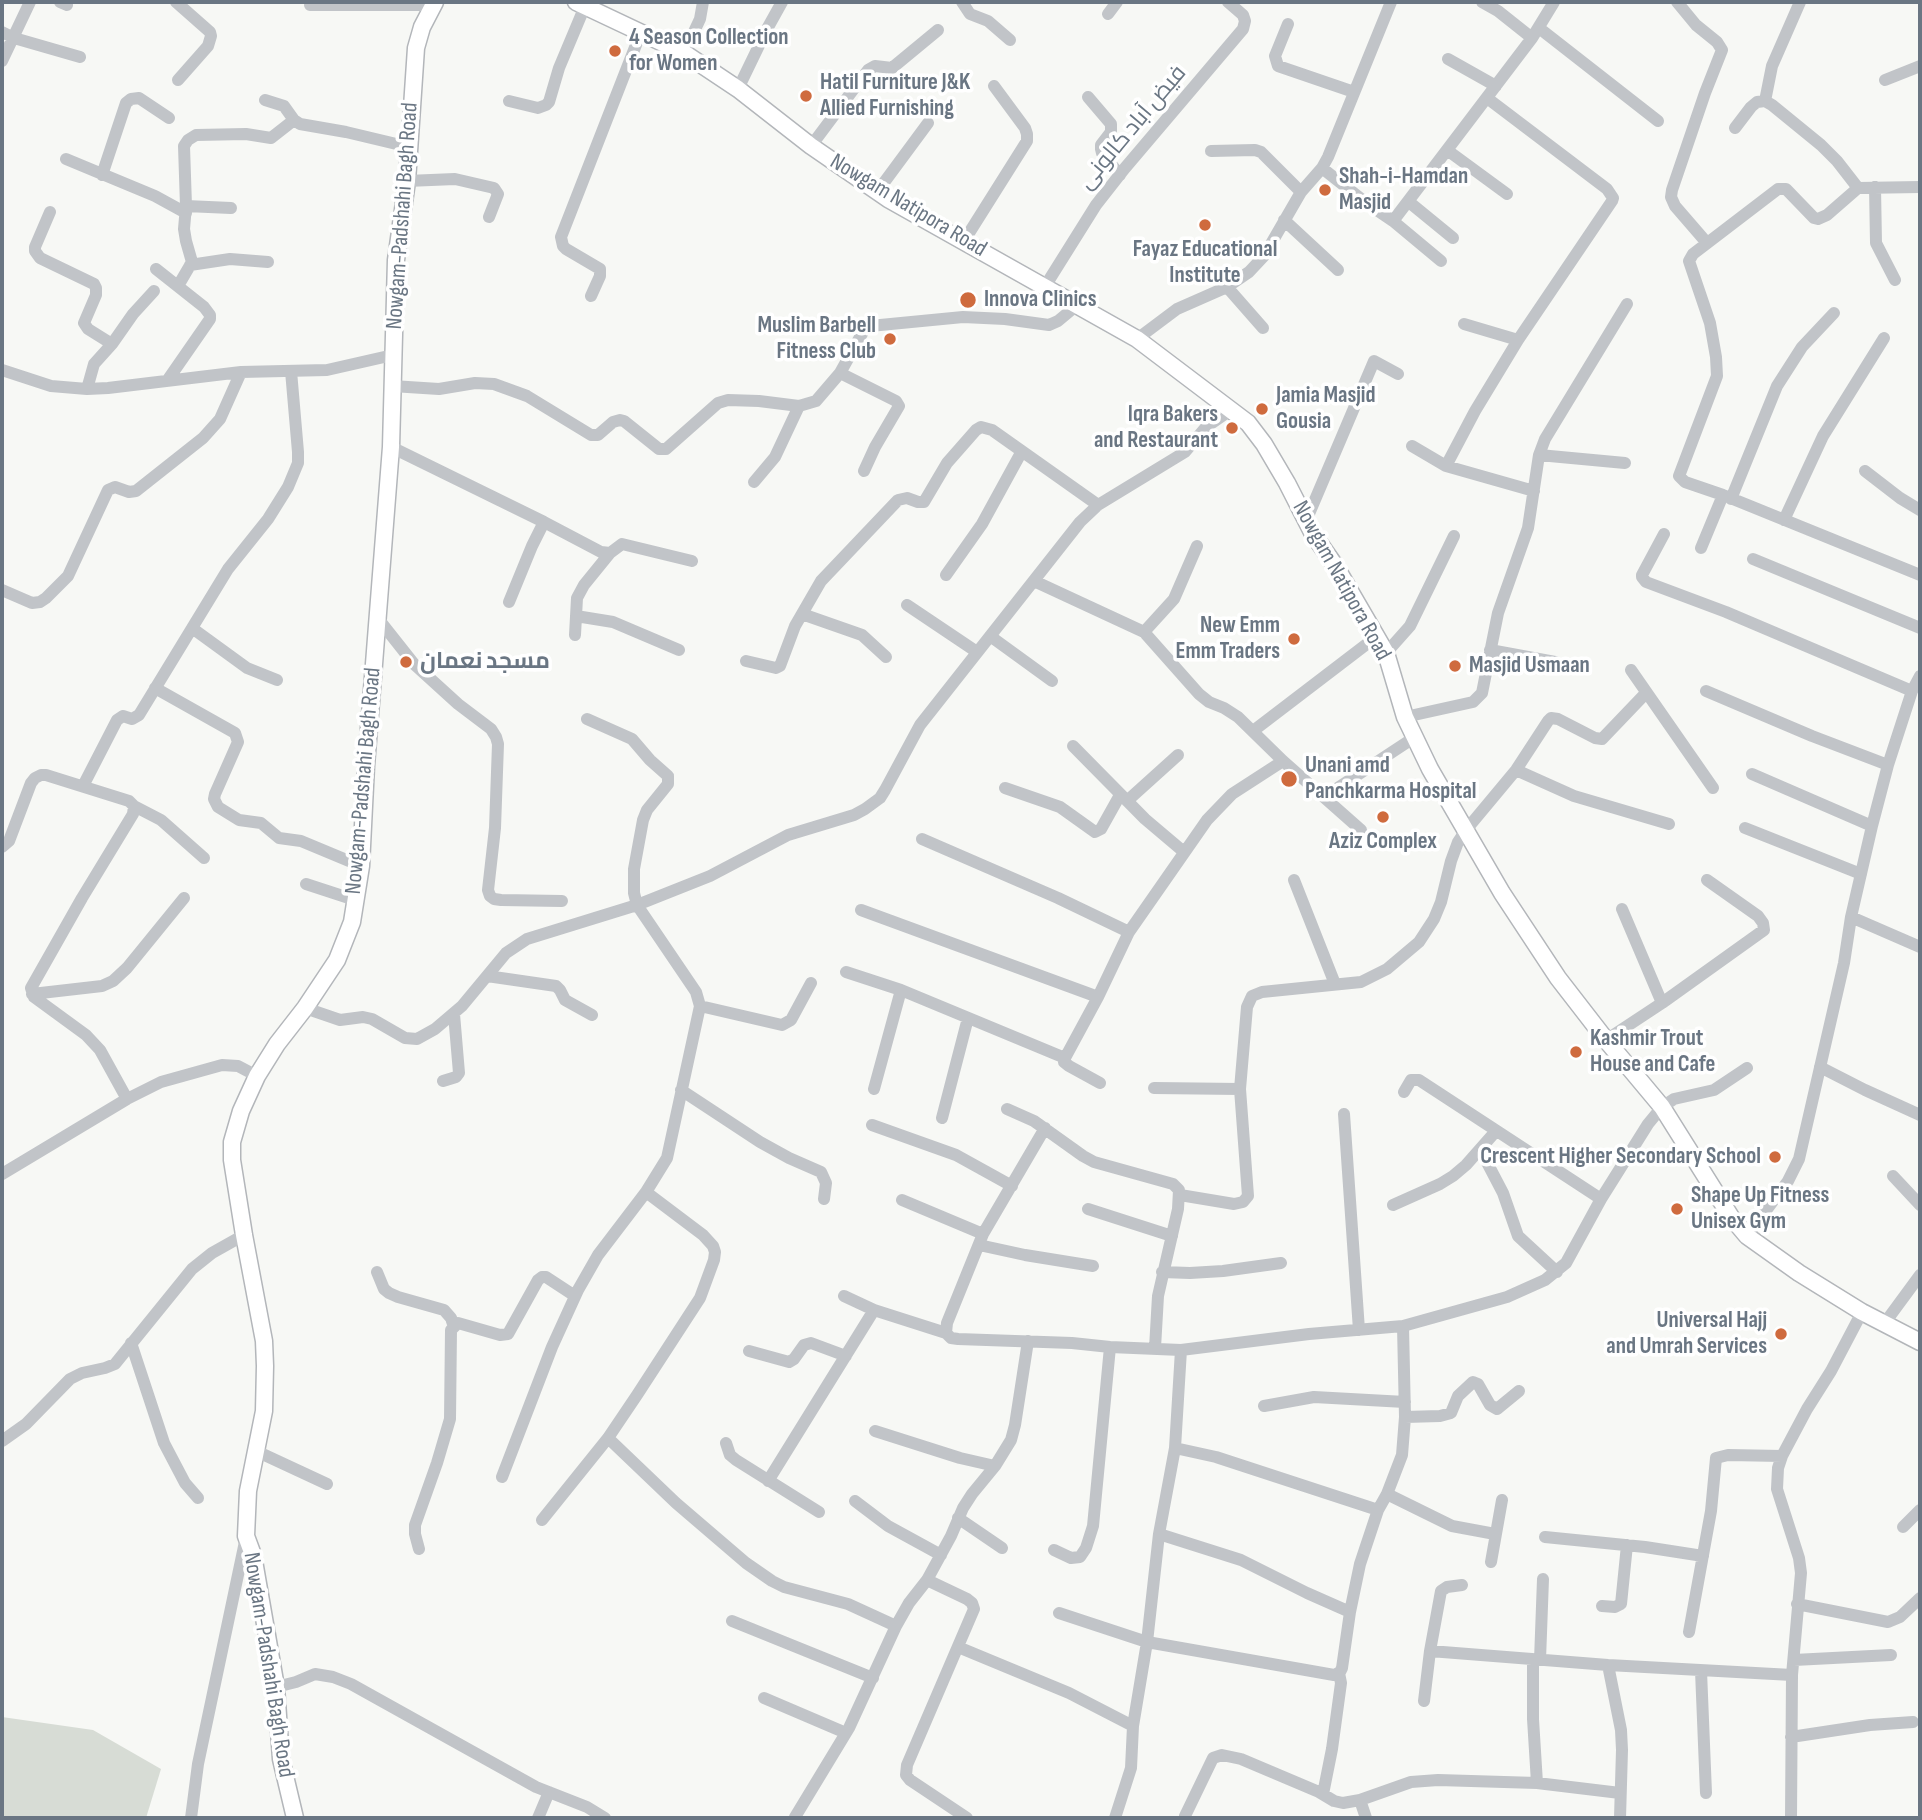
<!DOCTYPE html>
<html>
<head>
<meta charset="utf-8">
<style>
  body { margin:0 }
  #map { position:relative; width:1922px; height:1820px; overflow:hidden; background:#f7f8f5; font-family:"Sofia Sans Condensed",sans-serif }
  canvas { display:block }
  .frame { position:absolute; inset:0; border:4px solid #6a7683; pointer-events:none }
</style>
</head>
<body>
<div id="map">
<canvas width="1922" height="1820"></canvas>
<div class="frame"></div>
</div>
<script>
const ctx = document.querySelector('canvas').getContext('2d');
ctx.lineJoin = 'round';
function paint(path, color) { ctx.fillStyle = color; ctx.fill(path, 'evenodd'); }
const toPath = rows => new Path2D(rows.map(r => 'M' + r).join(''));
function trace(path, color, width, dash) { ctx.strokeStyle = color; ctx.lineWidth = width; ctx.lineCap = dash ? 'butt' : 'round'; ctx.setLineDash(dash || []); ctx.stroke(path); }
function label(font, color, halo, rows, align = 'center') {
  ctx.font = font + ' "Sofia Sans Condensed",Cairo,sans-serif'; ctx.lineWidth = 7; ctx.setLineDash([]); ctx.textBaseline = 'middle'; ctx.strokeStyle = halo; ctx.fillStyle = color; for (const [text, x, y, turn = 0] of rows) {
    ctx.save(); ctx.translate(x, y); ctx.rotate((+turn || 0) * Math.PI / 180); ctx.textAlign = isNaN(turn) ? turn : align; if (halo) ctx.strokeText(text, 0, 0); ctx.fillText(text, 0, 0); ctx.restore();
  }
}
const green = toPath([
  [2,1717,93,1730,161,1769,146,1818,2,1818]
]);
const minor = toPath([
  [60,2,67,5],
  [176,2,210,32,211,36,208,46,178,80],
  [962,2,970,14,988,21,1010,40],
  [1482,2,1498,11,1532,38],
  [1677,2,1696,25,1717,42,1722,50,1705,93,1672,190,1671,197,1675,206,1707,243],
  [310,5,432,5],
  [1108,14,1117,2],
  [1288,24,1275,56,1278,66,1354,92],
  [1539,28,1658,121],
  [2,32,14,38,80,57],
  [684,53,700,19,703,2],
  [1448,59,1496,86],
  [2,61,30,2],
  [1885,80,1920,66],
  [738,89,767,29,782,2],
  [1088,97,1111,124,1111,132,1101,145,1101,149,1102,153,1120,175],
  [265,100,284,106,294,120,300,124,346,132,409,147],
  [509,101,538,108,546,105,549,102,559,68,585,6],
  [1765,101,1772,66,1800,2],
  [1735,128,1751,107,1757,102,1765,101,1772,105,1821,145,1837,161,1858,188],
  [811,146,868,70,875,66,892,68,938,30],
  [1447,150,1507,194],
  [1211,151,1255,150,1261,152,1301,192],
  [66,159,155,196,186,213],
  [1322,168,1365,202,1393,221,1441,261],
  [102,175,126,103,131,99,139,98,169,118],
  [407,181,455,179,494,188,498,194,489,217],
  [1875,187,1876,243,1895,280],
  [1920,187,1858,188,1827,215,1818,219,1814,218,1786,189,1778,189,1693,254,1689,261,1710,323,1716,357,1717,376,1679,476,1685,482,1723,495,1920,575],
  [877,192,928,123],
  [1409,202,1453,238],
  [186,206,231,208],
  [50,212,35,247,35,251,40,258,94,284,96,288,96,295,84,323,88,329,112,344],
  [1284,220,1338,270],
  [1393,221,1532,38,1554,2],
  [964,241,1027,141,1027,134,1025,128,994,86],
  [190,265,230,259,268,262],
  [156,269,204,307,210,315,210,319,167,381],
  [178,286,192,262,186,241,184,229,186,206,184,146,188,140,196,135,246,134,271,138,294,120],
  [1227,287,1263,328],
  [1044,288,1096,205,1125,168,1243,29,1245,21,1243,15,1228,2],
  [591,296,600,276,600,269,566,249,563,246,561,237,641,32],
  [1464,324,1518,340],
  [1137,339,1177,309,1227,287,1249,272,1264,256,1301,192,1322,168,1328,157,1391,2],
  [2,370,51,386,87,389,108,388,241,372,327,370,393,355],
  [840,373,896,401,899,406,875,447,864,471],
  [392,386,439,389,475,383,494,384,527,396,591,435,598,435,613,422,620,420,624,421,659,449,666,449,718,403,728,400,759,401,799,406,816,401,840,373,864,330,870,326,963,317,1005,319,1049,325,1058,321,1076,306],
  [87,389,94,364,112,344,133,314,154,291],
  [1412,446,1446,466,1534,491],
  [391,447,544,522,601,552,610,553,622,544,692,561],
  [1539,455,1625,463],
  [1446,466,1475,411,1518,340,1612,201,1613,198,1607,189,1487,98],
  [1865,471,1900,498,1920,510],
  [754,482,775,457,799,406],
  [1731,499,1777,386,1802,347,1834,313],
  [1784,520,1823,436,1884,338],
  [1306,521,1374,361,1398,374],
  [1664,534,1642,575,1642,577,1646,582,1726,612,1912,691],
  [1701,548,1723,495],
  [1753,559,1920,628],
  [946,575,982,524,1022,451],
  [1034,581,1144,632,1199,694,1209,702,1224,708,1238,717,1283,761,1361,830],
  [2,590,32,603,40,602,46,598,68,576,108,490,115,487,129,492,136,491,203,438,220,419,241,372],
  [509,602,532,546,544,522],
  [907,605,977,652],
  [802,614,862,635,886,657],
  [376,616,414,664,458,704,491,729,496,737,498,744,495,828,488,890,490,896,494,899,501,900,562,901],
  [576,616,613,622,679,650],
  [192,628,247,668,277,680],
  [1144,632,1174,599,1197,546],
  [575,635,577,598,584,585,610,553],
  [990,636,1052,681],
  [1490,650,1555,662],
  [1386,653,1410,626,1454,536],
  [746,661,776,668,780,666,795,626,821,581,898,500,907,498,918,502,924,502,947,463,976,430,981,427,992,430,1098,505],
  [1631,670,1713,788],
  [155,688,235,733,238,742,215,794,214,799,218,807,239,820,261,823,279,838,301,841,361,866],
  [1706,691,1812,736,1888,765],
  [1405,717,1473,702,1482,693,1498,613,1528,528,1539,455,1545,439,1627,304],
  [1253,731,1376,637],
  [1073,746,1145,819,1184,852],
  [1516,770,1574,796,1669,824],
  [1752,774,1872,826],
  [83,786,117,720,123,716,132,719,139,715,228,569,268,519,288,487,298,463,298,452,291,371],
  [1005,788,1060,807,1095,832,1101,829,1120,795],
  [1324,797,1415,737],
  [1127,801,1178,755],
  [134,806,161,820,204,858],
  [1745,828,1861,874],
  [922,839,1058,898,1129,932],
  [2,847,9,841,31,783,35,778,41,775,46,775,129,801,134,806,133,814,82,898,31,988,34,997,86,1035,100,1050,127,1099],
  [1294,880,1335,984],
  [306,884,355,900],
  [1622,909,1662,1003],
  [861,910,1098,997],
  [1851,917,1920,947],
  [846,972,901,990,1065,1058],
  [487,976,556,986,560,990,565,1000,592,1015],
  [32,994,102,986,113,981,127,968,184,898],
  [700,1006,782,1025,791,1020,811,983],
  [305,1008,340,1020,363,1017,372,1019,405,1038,417,1039,435,1029,462,1006,506,953,527,939,637,905,710,876,788,835,854,815,865,809,880,798,885,790,920,725,1080,522,1098,505,1185,452,1206,427,1232,409],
  [1606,1040,1662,1003,1764,930,1763,923,1758,916,1707,880],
  [1820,1067,1865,1090,1920,1115],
  [443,1081,456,1077,459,1073,454,1014],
  [1100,1083,1069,1066,1064,1062,1065,1058,1098,997,1129,932,1207,820,1232,794,1283,761],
  [1154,1088,1240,1089],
  [874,1089,901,990],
  [681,1090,760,1142,789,1158,821,1172,826,1183,824,1199],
  [1404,1092,1411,1080,1419,1080,1601,1199],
  [1007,1109,1034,1121,1083,1156,1094,1162,1173,1184,1179,1190,1178,1209,1158,1296,1155,1348],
  [1344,1114,1359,1330],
  [942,1118,968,1018],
  [872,1125,956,1155,1012,1186],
  [1045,1128,983,1234,947,1323,946,1333,951,1338,958,1339,1072,1343,1110,1347,1181,1350,1309,1334,1403,1326,1507,1297,1545,1280,1566,1263,1601,1199,1648,1124,1662,1107,1674,1099,1714,1090,1747,1068],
  [1480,1149,1503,1193,1518,1236,1557,1272],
  [2,1174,127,1099,161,1082,222,1065,238,1066,257,1076],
  [1893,1176,1920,1205],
  [1180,1195,1234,1204,1243,1202,1248,1196,1240,1089,1247,1007,1252,996,1262,992,1361,982,1387,969,1419,942,1434,919,1441,902,1451,861,1458,842,1466,830,1516,770,1548,721,1551,718,1558,719,1595,738,1602,739,1646,693],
  [902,1200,983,1234],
  [1393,1205,1440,1184,1453,1176,1466,1165,1496,1131],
  [1088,1209,1172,1236],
  [1747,1236,1788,1181,1799,1159,1844,963,1851,917,1872,826,1888,765,1912,691,1920,676],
  [979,1245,1025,1255,1093,1266],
  [377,1272,384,1289,389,1293,398,1297,444,1310,451,1318,454,1327],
  [1162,1272,1190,1273,1223,1271,1281,1263],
  [844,1296,874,1310,946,1333],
  [1884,1324,1920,1275],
  [131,1343,164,1443,185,1483,198,1498],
  [749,1351,789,1362,794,1359,804,1345,811,1343,846,1356],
  [1264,1406,1314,1397,1405,1402],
  [1405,1417,1440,1416,1451,1413,1458,1396,1473,1382,1478,1384,1490,1405,1497,1409,1519,1391],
  [875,1431,960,1458,995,1466],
  [608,1438,676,1503,746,1563,772,1581,784,1587,848,1604,896,1626],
  [2,1441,26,1424,70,1379,82,1373,105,1368,115,1364,192,1269,212,1253,244,1235],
  [726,1443,730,1455,736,1460,819,1512],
  [1175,1448,1216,1457,1378,1510],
  [256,1451,327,1484],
  [502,1477,552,1347,578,1290,598,1255,646,1192,667,1158,700,1006,696,992,637,905,634,893,634,869,643,820,647,810,668,784,668,776,650,760,632,739,587,719],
  [768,1481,874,1310],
  [1387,1494,1452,1526,1495,1534],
  [855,1501,888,1526,941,1555],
  [958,1518,1002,1548],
  [542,1520,608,1438,637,1395,700,1298,714,1260,715,1252,713,1246,703,1235,646,1192],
  [1903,1527,1920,1510],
  [1159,1534,1241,1560,1307,1593,1350,1612],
  [1545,1537,1645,1547,1703,1556],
  [419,1549,415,1534,415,1525,437,1463,450,1419,451,1330,458,1323,500,1335,508,1334,538,1280,542,1277,546,1277,575,1296],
  [1054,1550,1071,1558,1080,1557,1086,1548,1093,1526,1110,1347],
  [1491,1562,1502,1500],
  [927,1580,967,1599,972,1603,974,1609,907,1765,906,1775,910,1780,967,1818],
  [1797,1604,1888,1622,1900,1617,1920,1598],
  [1602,1606,1615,1607,1621,1604,1627,1545],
  [1059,1613,1147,1642,1334,1675,1340,1672,1342,1668,1350,1612,1360,1564,1378,1510,1387,1494,1402,1455,1405,1417,1403,1326],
  [732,1621,873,1678],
  [1689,1632,1711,1511,1716,1458,1728,1455,1782,1456],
  [958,1647,1069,1693,1133,1726],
  [1430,1651,1608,1665,1792,1675],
  [1533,1660,1533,1719,1537,1783],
  [1540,1660,1543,1579],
  [1794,1660,1891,1655],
  [1608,1665,1621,1730,1622,1750,1620,1818],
  [1701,1671,1706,1793],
  [276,1687,296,1682,315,1674,333,1677,351,1684,536,1787,587,1807,605,1818],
  [764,1698,846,1733],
  [1424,1701,1430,1651,1441,1591,1447,1587,1462,1585],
  [1791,1737,1870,1725,1913,1722],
  [1323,1794,1332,1749,1341,1683,1339,1673],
  [1360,1800,1366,1818],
  [1185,1816,1213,1758,1222,1755,1241,1759,1319,1792,1334,1801,1343,1803,1360,1800,1411,1782,1438,1780,1537,1783,1620,1793],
  [795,1817,849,1728,896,1626,909,1603,927,1580,951,1536,963,1508,972,1494,995,1466,1011,1440,1015,1425,1028,1341],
  [191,1818,198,1764,246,1537],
  [538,1818,549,1792],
  [1115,1818,1131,1768,1133,1726,1147,1642,1159,1534,1175,1448,1181,1350],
  [1791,1818,1792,1675,1801,1573,1799,1558,1777,1489,1778,1468,1782,1456,1807,1409,1831,1371,1862,1312]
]);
const major = toPath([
  [576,2,684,53,738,89,811,146,888,199,1137,339,1248,423,1264,444,1287,483,1313,534,1336,567,1386,653,1405,717,1430,769,1502,893,1558,978,1606,1040,1662,1107,1731,1217,1747,1236,1799,1273,1862,1312,1920,1342],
  [295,1818,281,1759,276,1687,253,1555,246,1536,248,1491,264,1411,265,1366,264,1341,244,1235,232,1160,232,1142,241,1111,257,1076,277,1044,305,1008,337,960,352,922,361,866,366,766,391,447,396,260,407,181,416,48,422,27,435,2]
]);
const markers = [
  [615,51,7,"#cf6b3e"],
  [806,96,7,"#cf6b3e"],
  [1325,190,7,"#cf6b3e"],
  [1205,225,7,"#cf6b3e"],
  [968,300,9,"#cf6b3e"],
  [890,339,7,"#cf6b3e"],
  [1262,409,7,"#cf6b3e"],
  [1232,428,7,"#cf6b3e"],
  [1294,639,7,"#cf6b3e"],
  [406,662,7,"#cf6b3e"],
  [1455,666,7,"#cf6b3e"],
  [1289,779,9,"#cf6b3e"],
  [1383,817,7,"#cf6b3e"],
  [1576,1052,7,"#cf6b3e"],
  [1775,1157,7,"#cf6b3e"],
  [1677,1209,7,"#cf6b3e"],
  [1781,1334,7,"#cf6b3e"]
];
const poiNames = [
  ["4 Season Collection",629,38],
  ["for Women",629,64],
  ["Hatil Furniture J&K",820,83],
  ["Allied Furnishing",820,109],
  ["Shah-i-Hamdan",1339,177],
  ["Masjid",1339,203],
  ["Fayaz Educational",1205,250,"center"],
  ["Institute",1205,276,"center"],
  ["Innova Clinics",984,300],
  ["Muslim Barbell",876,326,"right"],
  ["Fitness Club",876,352,"right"],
  ["Jamia Masjid",1276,396],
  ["Gousia",1276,422],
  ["Iqra Bakers",1218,415,"right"],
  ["and Restaurant",1218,441,"right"],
  ["New Emm",1280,626,"right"],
  ["Emm Traders",1280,652,"right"],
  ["مسجد نعمان",420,662],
  ["Masjid Usmaan",1469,666],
  ["Unani amd",1305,766],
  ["Panchkarma Hospital",1305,792],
  ["Aziz Complex",1383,842,"center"],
  ["Kashmir Trout",1590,1039],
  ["House and Cafe",1590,1065],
  ["Crescent Higher Secondary School",1761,1157,"right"],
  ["Shape Up Fitness",1691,1196],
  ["Unisex Gym",1691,1222],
  ["Universal Hajj",1767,1321,"right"],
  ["and Umrah Services",1767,1347,"right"]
];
const streetNames = [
  ["فیض آباد کالونی",1133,128,-50],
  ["Nowgam Natipora Road",908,206,31],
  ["Nowgam-Padshahi Bagh Road",403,216,-86],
  ["Nowgam Natipora Road",1341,581,61],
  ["Nowgam-Padshahi Bagh Road",364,781,-85],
  ["Nowgam-Padshahi Bagh Road",268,1665,81]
];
paint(green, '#d7dcd5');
trace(major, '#b3b6ba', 19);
trace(minor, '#c1c4c8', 12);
trace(major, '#fff', 16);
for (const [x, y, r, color] of markers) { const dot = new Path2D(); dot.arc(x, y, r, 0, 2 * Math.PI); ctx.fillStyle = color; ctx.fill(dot); trace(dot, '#fff', 2.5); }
label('bold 23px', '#6a7683', '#fff', poiNames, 'left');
label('23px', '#6a7683', '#fff', streetNames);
</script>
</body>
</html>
